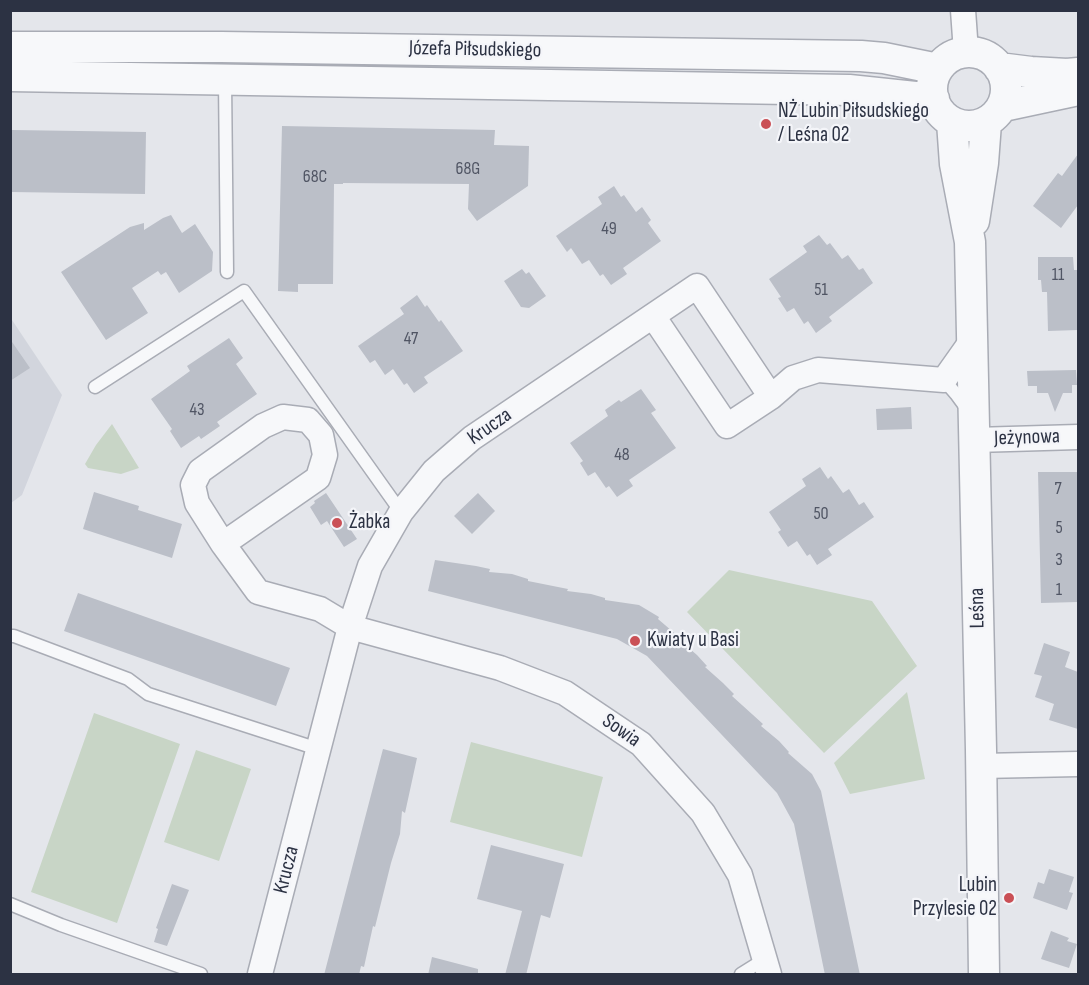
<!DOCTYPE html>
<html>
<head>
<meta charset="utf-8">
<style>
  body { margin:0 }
  #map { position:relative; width:1089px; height:985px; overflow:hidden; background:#e4e6eb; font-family:"Sofia Sans Condensed",sans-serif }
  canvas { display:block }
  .frame { position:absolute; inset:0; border:12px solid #2c3243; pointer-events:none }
</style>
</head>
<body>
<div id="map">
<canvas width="1089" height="985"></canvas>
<div class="frame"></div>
</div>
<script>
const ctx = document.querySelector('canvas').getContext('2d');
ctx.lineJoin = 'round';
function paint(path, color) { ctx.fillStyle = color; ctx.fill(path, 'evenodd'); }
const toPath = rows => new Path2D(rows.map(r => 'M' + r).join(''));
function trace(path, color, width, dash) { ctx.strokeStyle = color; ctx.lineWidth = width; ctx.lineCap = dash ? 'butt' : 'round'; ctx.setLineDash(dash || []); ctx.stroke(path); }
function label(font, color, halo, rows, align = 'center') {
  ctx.font = font + ' "Sofia Sans Condensed",sans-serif'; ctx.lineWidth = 4.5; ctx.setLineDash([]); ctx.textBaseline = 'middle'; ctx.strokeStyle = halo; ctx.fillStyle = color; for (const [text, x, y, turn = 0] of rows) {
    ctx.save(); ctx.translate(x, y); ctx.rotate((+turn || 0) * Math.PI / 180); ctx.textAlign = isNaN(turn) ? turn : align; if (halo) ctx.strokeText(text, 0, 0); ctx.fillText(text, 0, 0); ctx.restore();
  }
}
const built = toPath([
  [10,317,62,395,22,495,11,503]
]);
const green = toPath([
  [112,424,139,468,121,474,88,468,85,464,96,445],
  [729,570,872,601,917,666,824,753,687,612],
  [907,692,925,779,850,794,834,763],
  [94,713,180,744,117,923,31,892],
  [471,742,603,777,582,857,450,822],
  [196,750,251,769,219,861,164,842]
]);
const building = toPath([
  [282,126,495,130,494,145,529,146,528,186,477,221,468,209,469,184,343,183,343,184,334,184,333,284,298,284,298,292,278,291],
  [12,130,146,132,145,194,11,192],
  [1078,154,1078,205,1061,228,1033,206,1058,173,1062,176],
  [614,186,621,197,624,195,636,212,642,207,651,220,648,223,661,241,623,268,627,274,611,285,603,274,600,276,589,260,582,264,571,248,567,252,556,236,602,204,598,197],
  [171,215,182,233,195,224,213,252,212,271,179,293,166,272,161,275,158,271,132,288,148,313,106,340,61,272,130,227,144,223,144,230,163,218],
  [819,235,827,245,830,243,842,259,848,255,859,270,863,268,873,283,829,317,832,321,816,333,808,321,804,324,794,308,787,312,778,298,781,297,769,279,807,252,803,246],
  [1038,257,1073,257,1074,270,1078,270,1078,330,1048,331,1047,292,1042,292,1041,280,1038,280],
  [522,269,526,274,529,272,546,296,529,308,521,307,504,281],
  [417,295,425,307,427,305,439,322,441,320,463,351,424,377,428,383,414,393,407,383,404,385,393,369,385,375,375,360,370,363,358,346,404,314,400,308],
  [229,338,243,358,236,364,257,394,217,422,220,426,201,439,199,436,181,448,170,431,172,429,151,399,190,371,187,366],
  [10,339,30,368,10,381],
  [1076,370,1077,385,1072,385,1072,393,1063,393,1055,412,1048,393,1037,393,1037,386,1028,386,1027,371],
  [641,389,656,410,651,413,676,448,629,480,633,486,617,497,609,486,606,488,595,472,588,476,580,463,583,461,570,443,608,416,605,410,619,400,621,402],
  [911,407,912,429,877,430,876,409],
  [820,467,828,479,831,476,843,493,849,489,859,505,864,502,874,517,828,549,832,555,817,565,810,554,807,556,797,541,788,547,778,532,781,530,769,512,806,486,802,479],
  [1038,472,1078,472,1078,602,1041,603],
  [94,492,139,506,138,510,182,524,172,558,83,529],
  [326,493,357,539,344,547,327,521,321,525,310,507,315,503,314,501],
  [478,493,495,511,472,534,454,516],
  [435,560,476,566,490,569,489,572,512,574,528,579,528,581,568,589,567,591,591,594,605,598,605,600,639,605,659,617,658,619,679,637,677,638,697,655,707,666,705,667,723,683,734,694,732,696,763,724,761,726,779,741,789,752,788,753,812,774,821,791,860,975,825,975,794,824,777,793,647,656,617,639,428,591],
  [78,593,290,668,276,706,64,631],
  [1044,643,1070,652,1065,667,1078,672,1078,729,1049,720,1054,704,1035,697,1042,676,1034,674],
  [383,749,417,758,405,813,402,811,400,834,391,863,375,927,373,926,364,967,361,966,359,975,324,975],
  [491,845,564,864,550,918,541,915,526,975,505,975,522,911,477,899],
  [1049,869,1074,877,1069,892,1073,893,1067,910,1033,898,1038,882,1044,884],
  [172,884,189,890,167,946,154,942,158,929,156,928],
  [1051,931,1069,938,1067,941,1077,944,1069,968,1041,959],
  [432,957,478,969,478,975,428,975]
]);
const service = toPath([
  [225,80,227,272],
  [944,380,956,394,967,409],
  [95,387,244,291,401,512],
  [10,636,14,636,128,679,148,694,318,749],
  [10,904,61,925,201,974],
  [741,974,765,959]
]);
const minor = toPath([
  [963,10,966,52],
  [771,397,793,378,818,370,944,380,973,339],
  [975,440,1078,437],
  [223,544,197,503,193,485,200,471,263,426,283,417,308,420,321,435,325,455,318,478,223,544,258,592,320,609,350,627,500,668,565,693,641,744,703,813,740,875,769,974],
  [981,766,1078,764],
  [260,974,350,627,370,566,401,512,434,471,472,438,697,286,771,397,727,426,653,316]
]);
const tertiary = toPath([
  [10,47,221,47,861,56,884,58,938,69],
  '932 89a37 37 0 1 1 74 0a37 37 0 1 1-74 0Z',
  [999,68,1031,72,1067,74,1078,73],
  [10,76,849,90,934,99],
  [1003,106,1078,90],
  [952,122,955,164,970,242,981,750,984,974],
  [974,221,983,163,986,123]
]);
const markers = [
  [766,124,6,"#ca5056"],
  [337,523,6,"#ca5056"],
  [635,641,6,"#ca5056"],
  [1009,898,6,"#ca5056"]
];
const numberNames = [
  ["68G",468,169],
  ["68C",315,177],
  ["49",609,229],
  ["11",1058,275],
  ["51",821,290],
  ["47",411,339],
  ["43",197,410],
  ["48",622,455],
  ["7",1058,489],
  ["50",821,514],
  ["5",1059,528],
  ["3",1059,560],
  ["1",1059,590]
];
const streetNames = [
  ["Józefa Piłsudskiego",475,50,1],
  ["Krucza",490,427,-35],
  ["Jeżynowa",1027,438,-2],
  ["Leśna",978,608,-91],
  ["Sowia",621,731,35],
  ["Krucza",287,870,-76]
];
const poiNames = [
  ["NŻ Lubin Piłsudskiego",778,112],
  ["/ Leśna 02",778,136],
  ["Żabka",349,523],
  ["Kwiaty u Basi",647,641],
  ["Lubin",997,886,"right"],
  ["Przylesie 02",997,910,"right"]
];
paint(built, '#d2d5dd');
paint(green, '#c8d5c6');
paint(building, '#bbbfc8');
trace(service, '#a9acb5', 15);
trace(minor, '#a9acb5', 27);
trace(tertiary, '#a9acb5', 33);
trace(service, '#f7f8fa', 12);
trace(minor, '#f7f8fa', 24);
trace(tertiary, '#f7f8fa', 30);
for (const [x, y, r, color] of markers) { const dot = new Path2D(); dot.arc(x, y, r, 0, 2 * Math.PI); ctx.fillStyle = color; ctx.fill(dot); trace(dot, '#f4f5f9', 2); }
label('18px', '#505564', null, numberNames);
label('21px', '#2c3243', '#f4f5f9', streetNames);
label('21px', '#2c3243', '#f4f5f9', poiNames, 'left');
</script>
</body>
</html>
